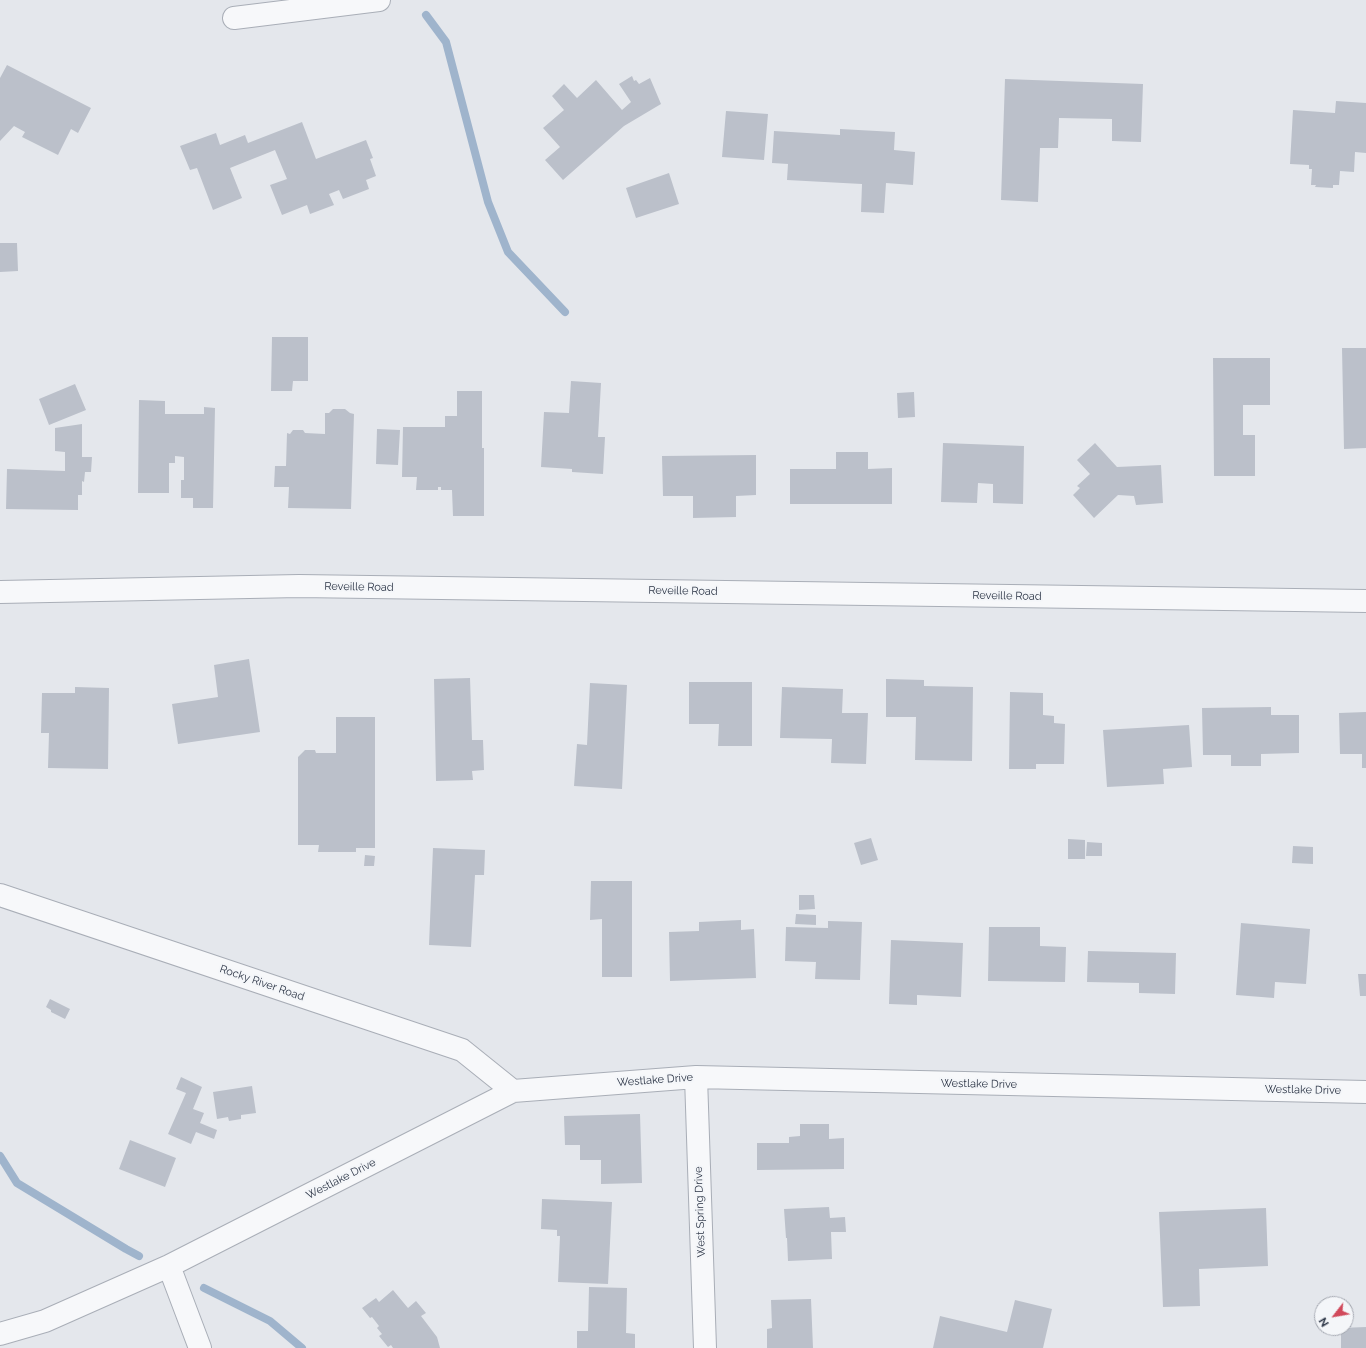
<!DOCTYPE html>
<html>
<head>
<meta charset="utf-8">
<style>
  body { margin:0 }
  #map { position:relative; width:1366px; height:1348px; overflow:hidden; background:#e4e7ec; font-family:Raleway,sans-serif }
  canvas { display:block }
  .north { position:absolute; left:1314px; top:1296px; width:40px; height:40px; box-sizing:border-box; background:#f4f6f9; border:1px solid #a4a8b1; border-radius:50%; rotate:239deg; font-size:11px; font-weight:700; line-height:16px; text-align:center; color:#2b3445 }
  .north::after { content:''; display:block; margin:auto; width:14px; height:18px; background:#d1495b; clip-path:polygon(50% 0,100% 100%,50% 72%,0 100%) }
</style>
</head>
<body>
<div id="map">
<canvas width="1366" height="1348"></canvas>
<div class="north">N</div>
</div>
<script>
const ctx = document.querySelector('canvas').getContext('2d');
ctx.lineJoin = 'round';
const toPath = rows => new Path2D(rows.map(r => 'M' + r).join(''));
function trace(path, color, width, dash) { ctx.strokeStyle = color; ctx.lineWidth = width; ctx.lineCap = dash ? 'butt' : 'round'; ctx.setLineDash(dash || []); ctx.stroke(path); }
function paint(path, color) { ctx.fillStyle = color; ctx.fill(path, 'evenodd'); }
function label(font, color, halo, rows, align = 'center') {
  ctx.font = font + ' Raleway,sans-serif'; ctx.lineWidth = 4; ctx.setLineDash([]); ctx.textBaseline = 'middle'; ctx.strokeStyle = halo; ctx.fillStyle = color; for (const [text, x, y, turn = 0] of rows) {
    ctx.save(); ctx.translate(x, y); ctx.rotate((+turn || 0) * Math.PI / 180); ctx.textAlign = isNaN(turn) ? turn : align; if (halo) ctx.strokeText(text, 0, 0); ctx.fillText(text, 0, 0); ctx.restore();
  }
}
const stream = toPath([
  [426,15,446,42,488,202,508,252,565,312],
  [0,1156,17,1183,126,1249,139,1256],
  [204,1288,270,1321,302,1348]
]);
const building = toPath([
  [7,65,91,108,78,133,71,129,58,155,22,137,25,132,14,126,0,141,0,78],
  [632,76,634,81,636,80,639,84,650,78,661,104,624,126,563,180,545,160,560,147,543,128,564,110,552,96,564,84,577,98,596,80,622,110,631,102,619,84],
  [1005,79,1143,84,1141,142,1112,141,1112,119,1059,118,1058,148,1040,148,1038,202,1001,200],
  [1336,101,1366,103,1366,153,1355,152,1354,172,1340,171,1339,185,1333,185,1333,188,1315,187,1316,185,1311,185,1312,169,1309,169,1309,165,1290,164,1293,110,1335,113],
  [726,111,768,114,764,160,722,157],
  [302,122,316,159,366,140,373,158,370,159,376,176,366,180,369,189,343,199,339,190,329,194,334,205,310,214,307,205,282,215,270,185,287,179,275,150,230,168,242,198,213,210,197,168,190,170,180,146,216,133,220,145,245,135,248,143],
  [840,129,895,132,894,150,915,152,913,185,886,183,884,213,861,212,862,184,787,180,788,164,772,163,774,131,840,135],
  [669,173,679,204,636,218,626,188],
  [0,243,17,243,18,271,0,272],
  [272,337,308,337,308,381,293,381,292,391,271,391],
  [1342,348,1366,348,1366,448,1344,449],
  [1213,358,1270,358,1270,405,1243,405,1243,435,1255,435,1255,476,1214,476],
  [571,381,601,383,598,437,605,437,603,474,572,472,572,469,541,467,544,412,569,413],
  [75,384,86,410,49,425,39,399],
  [457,391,482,391,482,448,484,448,484,516,453,516,452,490,441,490,441,487,438,487,438,490,416,490,417,477,402,477,403,427,445,427,445,416,457,416],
  [914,392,915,417,898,418,897,393],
  [139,400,165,401,165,414,204,414,204,407,215,408,213,508,193,508,193,498,181,498,181,480,184,480,184,457,175,456,175,463,169,463,169,493,138,493],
  [333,409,345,409,350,413,354,414,351,509,288,508,289,487,274,487,275,466,286,466,287,433,290,434,293,430,303,430,305,433,325,434,325,413,329,413],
  [82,424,82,457,92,457,91,472,85,472,84,482,82,481,82,495,78,495,78,510,6,509,7,469,65,471,65,452,55,451,55,428],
  [377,429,400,430,398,465,376,464],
  [943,443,1024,446,1023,504,993,503,993,484,978,483,977,503,941,502],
  [1095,443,1117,467,1161,465,1163,503,1136,505,1134,496,1118,495,1094,518,1073,495,1080,488,1077,486,1090,474,1077,460],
  [836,452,868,452,868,469,892,468,892,504,790,504,790,469,836,469],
  [756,455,756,495,736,496,736,517,693,518,693,496,663,496,662,456],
  [249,659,260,732,178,744,172,704,218,697,214,665],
  [470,678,472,740,483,740,484,770,472,771,473,780,436,781,434,679],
  [886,679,924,680,924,686,973,687,972,761,915,760,916,717,886,717],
  [689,682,752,682,752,746,718,746,719,724,689,724],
  [590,683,627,685,622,789,574,786,577,744,587,745],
  [75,687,109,688,108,769,48,768,49,733,41,733,42,693,75,693],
  [782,687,843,689,842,713,868,713,866,764,831,763,832,739,780,738],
  [1010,692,1043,693,1043,715,1054,716,1054,723,1065,724,1064,764,1036,764,1036,769,1009,769],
  [1271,707,1271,715,1299,715,1299,753,1261,754,1261,766,1231,766,1231,755,1203,755,1202,708],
  [1366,712,1366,768,1362,768,1362,754,1340,754,1339,713],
  [336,717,375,717,375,848,356,848,356,852,318,852,319,845,298,845,298,757,305,750,315,750,316,753,336,753],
  [1189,725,1192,767,1163,769,1164,784,1107,787,1103,730],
  [871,838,878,860,861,865,854,843],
  [1068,839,1085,840,1085,859,1068,859],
  [1087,842,1102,843,1102,856,1086,856],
  [1293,846,1313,847,1313,864,1292,863],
  [433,848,485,850,484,875,475,875,471,947,429,945],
  [365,855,375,856,374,866,364,866],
  [591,881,632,881,632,977,602,977,602,919,590,920],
  [799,895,814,895,815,909,799,910],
  [796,914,816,915,816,925,795,924],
  [741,920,741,930,754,929,756,978,670,981,669,932,699,931,699,922],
  [828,921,862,922,860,980,815,979,816,962,785,961,786,927,828,928],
  [1241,923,1310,929,1306,984,1275,982,1274,998,1236,995],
  [989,927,1040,927,1040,946,1066,947,1065,982,988,981],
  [891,940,963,943,961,997,917,995,917,1005,889,1004],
  [1088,951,1176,953,1175,994,1139,993,1139,983,1087,982],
  [1358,974,1366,974,1366,996,1360,996],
  [50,999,70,1009,65,1019,51,1012,51,1010,46,1007],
  [181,1077,202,1087,193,1109,204,1113,200,1123,217,1130,214,1139,196,1132,191,1144,168,1134,186,1093,176,1089],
  [252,1086,256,1113,241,1115,241,1119,229,1121,228,1117,217,1119,213,1092],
  [640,1114,642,1183,601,1184,601,1160,580,1160,580,1145,565,1145,564,1116],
  [800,1124,829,1124,829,1139,844,1138,844,1169,757,1170,757,1143,789,1143,789,1137,800,1136],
  [130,1140,176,1158,165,1187,119,1169],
  [542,1199,612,1202,608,1284,558,1282,560,1236,557,1236,557,1230,541,1229],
  [829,1207,830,1218,845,1217,846,1232,831,1232,832,1259,788,1261,787,1238,786,1238,784,1209],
  [1266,1208,1268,1266,1199,1269,1200,1306,1163,1307,1159,1212],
  [589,1287,627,1288,626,1333,635,1334,635,1348,577,1348,577,1331,588,1331],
  [393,1290,408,1308,416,1301,426,1313,421,1316,437,1337,440,1348,393,1348,391,1345,388,1347,379,1336,382,1334,377,1328,379,1326,372,1317,370,1318,362,1308,376,1298,379,1302],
  [811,1299,813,1348,767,1348,767,1329,772,1328,771,1300],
  [1015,1300,1052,1309,1043,1348,933,1348,940,1316,1007,1332],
  [1366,1327,1366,1348,1341,1348,1341,1328]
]);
const minor = toPath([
  [234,18,379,0],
  [0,592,299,586,1366,601],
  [0,895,462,1050,513,1091],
  [696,1077,705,1348],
  [169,1266,200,1348],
  [0,1334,45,1321,169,1266,513,1091,696,1077,1366,1092]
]);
const streetNames = [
  ["Reveille Road",359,587,1],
  ["Reveille Road",683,591,1],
  ["Reveille Road",1007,596,1],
  ["Rocky River Road",262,983,19],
  ["Westlake Drive",655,1080,-4],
  ["Westlake Drive",979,1084,1],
  ["Westlake Drive",1303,1090,1],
  ["Westlake Drive",341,1179,-27],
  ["West Spring Drive",700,1212,-92]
];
trace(stream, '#9fb4cc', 8);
paint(building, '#bbc0ca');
trace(minor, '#a9aeb7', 24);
trace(minor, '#f7f8fa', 22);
label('11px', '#2b3445', '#f4f6f9', streetNames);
</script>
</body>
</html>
